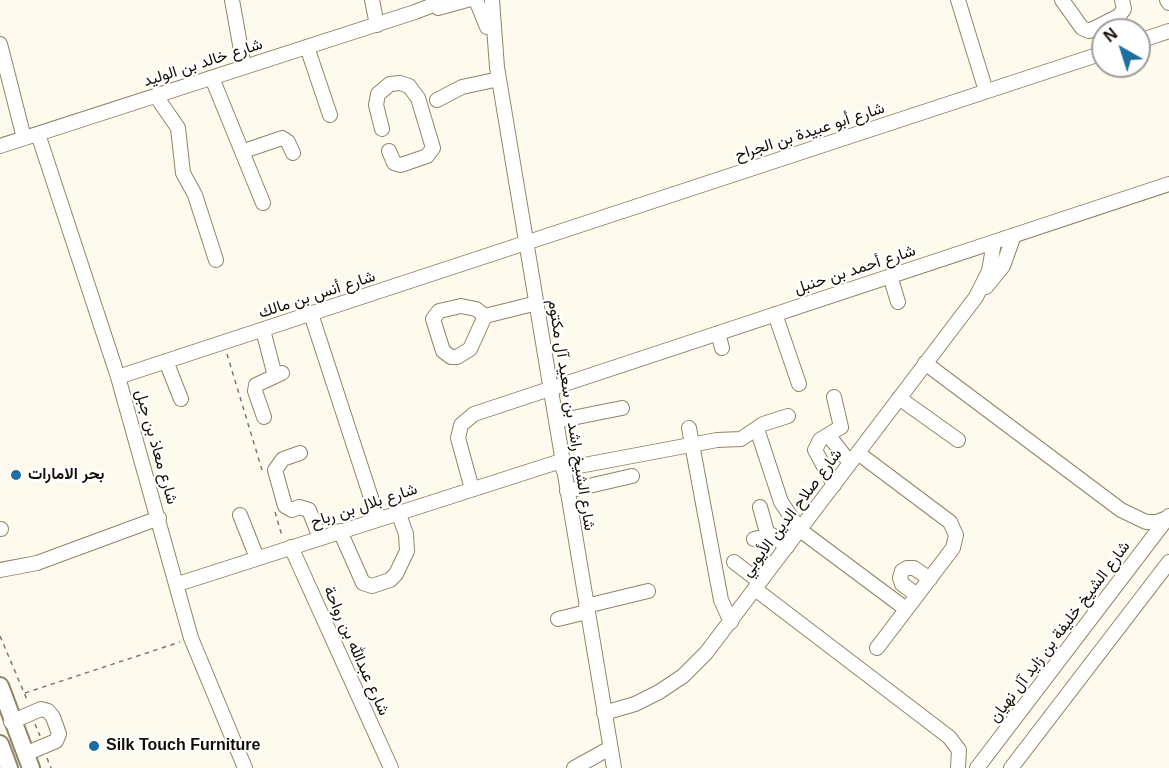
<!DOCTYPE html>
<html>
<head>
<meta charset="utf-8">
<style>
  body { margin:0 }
  #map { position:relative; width:1169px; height:768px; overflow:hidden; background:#fefaed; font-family:Arial,sans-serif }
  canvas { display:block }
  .north { position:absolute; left:1091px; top:18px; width:60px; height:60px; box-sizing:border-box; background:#fff; border:2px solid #a19f9b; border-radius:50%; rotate:321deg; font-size:16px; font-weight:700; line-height:24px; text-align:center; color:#130f05 }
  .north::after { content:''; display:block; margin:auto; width:21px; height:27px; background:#1f6ea0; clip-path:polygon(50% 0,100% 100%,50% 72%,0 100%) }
</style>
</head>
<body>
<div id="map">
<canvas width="1169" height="768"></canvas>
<div class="north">N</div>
</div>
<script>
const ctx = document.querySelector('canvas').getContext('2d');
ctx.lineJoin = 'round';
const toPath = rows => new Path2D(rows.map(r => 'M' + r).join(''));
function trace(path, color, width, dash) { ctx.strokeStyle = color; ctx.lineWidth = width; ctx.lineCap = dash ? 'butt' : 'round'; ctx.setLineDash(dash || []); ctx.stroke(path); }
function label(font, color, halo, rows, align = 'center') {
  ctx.font = font + ' Arial,Vazirmatn,sans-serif'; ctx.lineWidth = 4.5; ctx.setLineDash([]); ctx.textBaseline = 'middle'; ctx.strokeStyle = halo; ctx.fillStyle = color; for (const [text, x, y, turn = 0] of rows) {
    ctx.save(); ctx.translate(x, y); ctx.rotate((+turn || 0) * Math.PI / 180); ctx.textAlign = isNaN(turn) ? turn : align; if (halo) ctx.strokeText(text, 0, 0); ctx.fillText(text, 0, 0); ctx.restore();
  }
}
const path = toPath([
  [227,354,262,470],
  [275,512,282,536],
  [0,636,28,702],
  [25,693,180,642],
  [35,724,40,736],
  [47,758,51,768]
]);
const minor = toPath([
  [232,0,244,67],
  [372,0,377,25],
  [476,0,487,27],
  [492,0,497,67,614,768],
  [958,0,986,91],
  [1062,0,1082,28,1089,31,1119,16,1124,9,1122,0],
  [1167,0,1169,3],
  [438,8,467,0],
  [1139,41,1169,31],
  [0,44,24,138],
  [307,47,330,115],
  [212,78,263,203],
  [156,96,178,128,183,173,195,195,216,260],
  [437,100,462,87,499,79],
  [382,129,376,105,378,94,390,84,400,83,409,86,418,98,433,148,427,156,401,165,394,163,389,151],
  [38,134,118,377,191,638,245,768],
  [0,146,415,12,446,0],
  [244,151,282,138,288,142,293,153],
  [890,276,898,302],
  [986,287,1003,266,1014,235],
  [461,306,476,309,485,316,470,349,457,357,451,357,443,351,433,319,439,311,461,306],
  [311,314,378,519],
  [775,314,799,384],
  [485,316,537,303],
  [263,330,275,376],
  [718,333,722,348],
  [166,361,181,399],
  [925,363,1121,510,1146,522,1157,522,1167,518],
  [118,377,1103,53],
  [834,397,841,427,820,440,815,450,834,485],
  [899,398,958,440],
  [264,417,255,391,256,385,282,373],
  [557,421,622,408],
  [689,428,721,600,731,622],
  [757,429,781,502,800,530,906,609],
  [829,436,850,463],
  [300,453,283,459,275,470,285,506,292,510,299,507,309,510,320,538],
  [858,453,950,522,956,535,953,548,877,648],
  [563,469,717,440,741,439,763,424,788,416],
  [472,489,458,438,461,425,474,414,1169,184],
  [567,491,632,476],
  [760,507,768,536],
  [240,515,257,558],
  [0,529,1,529],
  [340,531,363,583,372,586,390,580,396,574,407,551,406,534,398,512],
  [754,539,772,535,787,547],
  [291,547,391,768],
  [734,562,760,582],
  [0,570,37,563,159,518],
  [178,584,561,461],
  [755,589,949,737,959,750,958,768],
  [917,595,902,584,900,578,902,571,907,568,914,568,930,579],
  [586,606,648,591],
  [558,619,587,612],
  [604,713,635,704,659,692,683,676,706,653,976,297,989,271,994,242],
  [11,722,41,709,48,711,53,717,59,734,56,741,25,754],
  [574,768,610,748],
  [977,768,1169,516],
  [1011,768,1169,562]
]);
const major = toPath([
  [0,686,31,768],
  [0,744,9,768]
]);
const markers = [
  [16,475,6,"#1f6ea0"],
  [94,746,6,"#1f6ea0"]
];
const streetNames = [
  ["شارع خالد بن الوليد",203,63,-18],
  ["شارع أبو عبيدة بن الجراح",810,132,-18],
  ["شارع أحمد بن حنبل",855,270,-18],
  ["شارع أنس بن مالك",317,295,-18],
  ["شارع الشيخ راشد بن سعيد آل مكتوم",571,415,81],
  ["شارع معاذ بن جبل",156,447,74],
  ["شارع بلال بن رباح",364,506,-18],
  ["شارع صلاح الدين الأيوبي",792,513,-53],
  ["شارع الشيخ خليفة بن زايد آل نهيان",1060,632,-53],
  ["شارع عبدالله بن رواحة",356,651,66]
];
const poiNames = [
  ["بحر الامارات",28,475],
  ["Silk Touch Furniture",106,746]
];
trace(minor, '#8f8567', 16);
trace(major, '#8f8567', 20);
trace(path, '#7d796e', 1.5, [4.5, 4.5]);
trace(minor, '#fff', 14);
trace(major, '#fff', 16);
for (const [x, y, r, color] of markers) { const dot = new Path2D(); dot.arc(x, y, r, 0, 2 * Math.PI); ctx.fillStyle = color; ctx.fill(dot); trace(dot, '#fff', 2); }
label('16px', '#130f05', '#fff', streetNames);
label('bold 16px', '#130f05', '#fff', poiNames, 'left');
</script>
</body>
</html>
